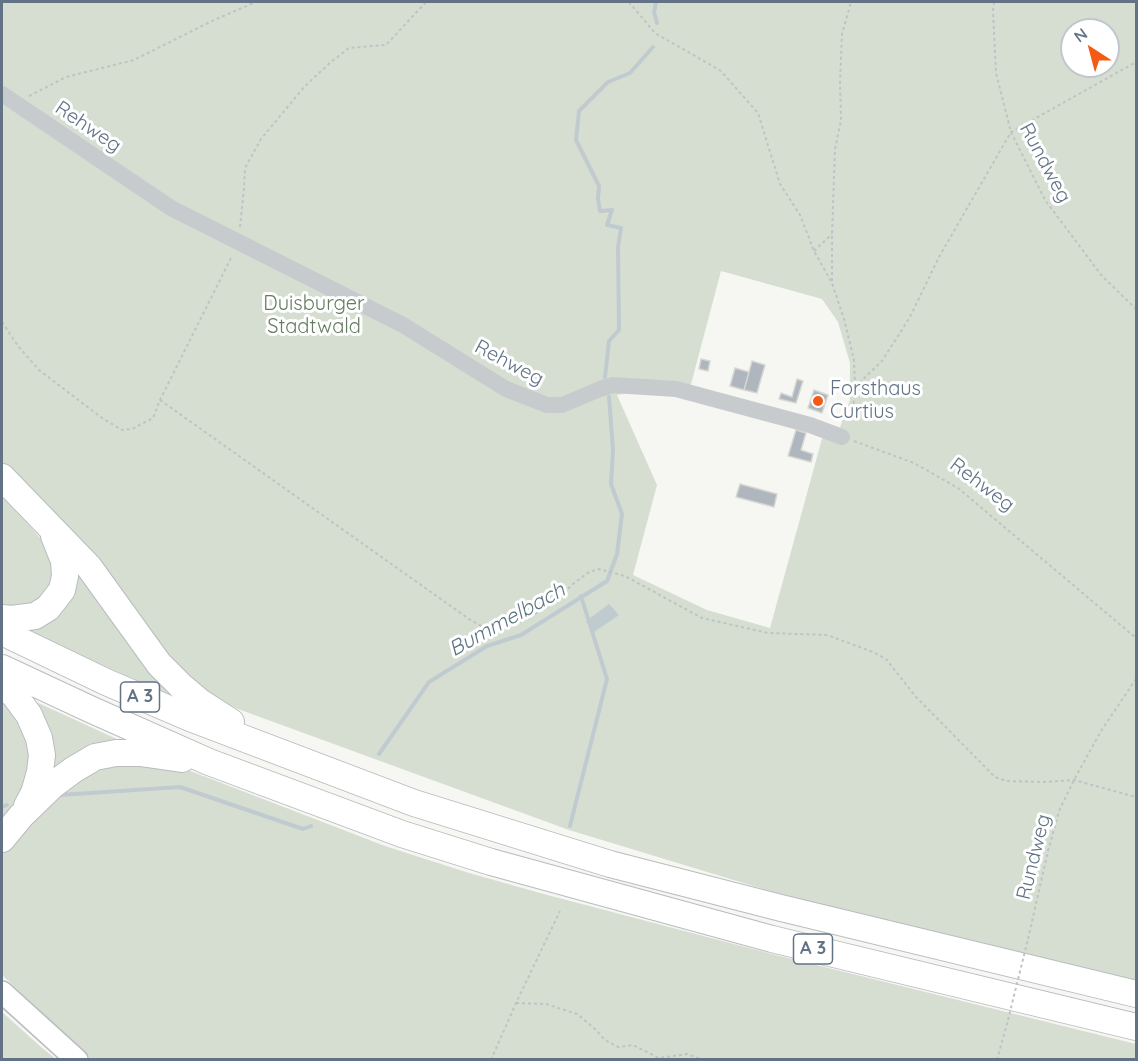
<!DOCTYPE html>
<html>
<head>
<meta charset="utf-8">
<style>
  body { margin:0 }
  #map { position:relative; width:1138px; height:1061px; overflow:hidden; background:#f6f6f2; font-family:Quicksand,sans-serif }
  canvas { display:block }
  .frame { position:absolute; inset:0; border:3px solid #627386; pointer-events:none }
  .north { position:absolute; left:1060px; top:18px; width:60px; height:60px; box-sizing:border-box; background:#fff; border:2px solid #c0c7cf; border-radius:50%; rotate:324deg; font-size:16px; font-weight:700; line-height:24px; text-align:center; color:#627386 }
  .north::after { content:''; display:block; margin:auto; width:21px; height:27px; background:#f45a13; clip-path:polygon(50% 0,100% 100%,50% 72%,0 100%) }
</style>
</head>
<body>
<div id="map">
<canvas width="1138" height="1061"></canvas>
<div class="frame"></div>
<div class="north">N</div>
</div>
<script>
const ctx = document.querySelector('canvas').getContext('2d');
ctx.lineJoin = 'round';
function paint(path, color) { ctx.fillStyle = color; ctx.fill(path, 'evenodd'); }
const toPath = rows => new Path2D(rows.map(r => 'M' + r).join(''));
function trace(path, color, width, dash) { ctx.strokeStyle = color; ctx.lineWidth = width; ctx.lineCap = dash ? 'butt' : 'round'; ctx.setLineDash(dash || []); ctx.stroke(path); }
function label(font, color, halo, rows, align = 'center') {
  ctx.font = font + ' Quicksand,sans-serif'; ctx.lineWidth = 6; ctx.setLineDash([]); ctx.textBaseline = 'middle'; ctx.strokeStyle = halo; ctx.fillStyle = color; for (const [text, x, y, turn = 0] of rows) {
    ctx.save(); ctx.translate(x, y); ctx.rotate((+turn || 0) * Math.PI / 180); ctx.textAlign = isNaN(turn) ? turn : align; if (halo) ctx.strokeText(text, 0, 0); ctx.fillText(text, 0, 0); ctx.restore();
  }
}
const green = toPath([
  [2,2,1136,2,1136,981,783,895,569,830,238,709,205,693,173,667,44,509,2,464],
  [1072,30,1108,30,1108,66,1072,66],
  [721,271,822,299,838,322,850,363,850,400,839,430,823,435,770,628,707,610,633,575,657,485,617,395,637,391,690,388],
  [2,495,52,551,59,575,34,609,2,609],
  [68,562,186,702,84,657,22,628],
  [2,690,27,718,34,778,2,828],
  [34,701,119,740,121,742,54,775],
  [98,762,180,767,385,846,469,873,540,893,768,953,1136,1044,1136,1059,91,1059,2,975,2,850,53,793],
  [2,1012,41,1047,56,1059,2,1059]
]);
const water = toPath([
  [609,604,619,615,594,632,586,621]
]);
const stream = toPath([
  [656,2,654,12,657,23],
  [605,377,609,341,619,330,618,247,621,228,607,225,612,210,600,211,598,199,599,186,576,140,579,111,608,82,630,73,653,47],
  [379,754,429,682,487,646,521,635,607,581,617,554,622,514,611,484,613,450,609,397],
  [60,795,180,787,303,829,311,826],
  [2,807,7,805],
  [570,826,607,679,581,596]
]);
const building = toPath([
  [701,359,710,361,708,371,699,369,701,359],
  [752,361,765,365,757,393,744,390,752,361],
  [735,368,749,372,744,390,730,386,735,368],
  [797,379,803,381,796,403,779,399,781,393,792,397,797,379],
  [814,390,828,395,822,413,808,408,814,390],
  [796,430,806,433,801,450,813,454,811,462,788,456,796,430],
  [740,484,777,494,774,507,736,497,740,484]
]);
const path = toPath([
  [629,2,655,33,721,71,758,113,780,184,800,215,814,251,832,283,844,319,854,360,855,387,853,410,848,423],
  [994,2,993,11,996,73,1011,132,1045,200,1102,276,1136,309],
  [29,96,66,77,134,60,214,20,256,2],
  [240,227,244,188,245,168,261,139,305,86,331,62,349,48,386,45,426,2],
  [814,251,832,234],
  [832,281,832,234,835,149,841,120,840,82,842,34,851,2],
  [2,322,18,346,39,370,102,418,122,430,132,429,153,418,160,400,232,256],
  [855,387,882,361,910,317,939,257,1011,132,1136,62],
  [160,400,469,619,485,628,512,626,551,605,573,584,589,572,599,569,625,576,702,618,768,633,827,635,873,652,886,659,916,697,995,777,1006,781,1044,782,1074,780,1136,797],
  [854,441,914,463,958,488,1136,638],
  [1028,939,1048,851,1059,811,1074,780,1101,731,1136,679],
  [516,1003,546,1004,577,1014,594,1028,605,1040,618,1047,633,1045,659,1058,687,1054,703,1060],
  [491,1060,516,1003,560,911],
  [997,1060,1008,1020]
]);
const minor = toPath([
  [2,94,171,208,403,325,506,389,547,405,562,405,600,389,613,385,676,389,810,425,842,437]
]);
const major = toPath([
  [2,992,77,1060]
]);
const highway = toPath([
  [2,477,89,567,159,664,181,686,200,702,231,722],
  [2,618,11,619,35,616,48,608,62,590,65,576,64,561,54,536],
  [2,632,106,682,190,718,414,803,610,864,781,908,1136,994],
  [2,668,92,710,209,762,402,834,491,862,772,939,1136,1027],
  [2,684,15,696,29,715,39,738,42,755,40,772,34,793,27,806],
  [2,839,21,816,53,785,73,770,95,757,116,753,140,753,182,759]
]);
const pathBridge = toPath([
  [1008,1020,1028,939]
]);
const markers = [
  [818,401,6,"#f45a13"]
];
const shields = [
  [140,697,39],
  [813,949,39]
];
const shieldNames = [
  ["A 3",140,697],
  ["A 3",813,949]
];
const streetNames = [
  ["Rehweg",88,127,34],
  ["Rundweg",1045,163,62],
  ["Rehweg",509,363,28],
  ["Rehweg",982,485,37],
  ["Rundweg",1034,857,-76]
];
const parkNames = [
  ["Duisburger",314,304],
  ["Stadtwald",314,327]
];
const poiNames = [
  ["Forsthaus",830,389],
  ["Curtius",830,412]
];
const waterNames = [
  ["Bummelbach",507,620,-29]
];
paint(green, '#d6ded2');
paint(water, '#c0cbd0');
trace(stream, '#c0cbd0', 4);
paint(building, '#afb6bd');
trace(building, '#d7d7d4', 1.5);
trace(major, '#babdc1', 24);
trace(highway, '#b9bcbf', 28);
trace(path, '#c0c2c4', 2, [3, 3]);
trace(minor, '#c8cbce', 16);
trace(major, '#fff', 21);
trace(highway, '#fff', 26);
trace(pathBridge, '#c0c2c4', 2, [3, 3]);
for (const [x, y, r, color] of markers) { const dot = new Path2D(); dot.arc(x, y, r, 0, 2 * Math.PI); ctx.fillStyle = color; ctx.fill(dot); trace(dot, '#fff', 2); }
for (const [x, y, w] of shields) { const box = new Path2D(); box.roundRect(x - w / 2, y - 15, w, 30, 4.5); ctx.fillStyle = '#fff'; ctx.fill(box); trace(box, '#627386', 1.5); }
label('bold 18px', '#627386', null, shieldNames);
label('20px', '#627386', '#fff', streetNames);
label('20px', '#647c61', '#fff', parkNames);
label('20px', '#627386', '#fff', poiNames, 'left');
label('italic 21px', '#5d7683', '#fff', waterNames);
</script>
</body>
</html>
